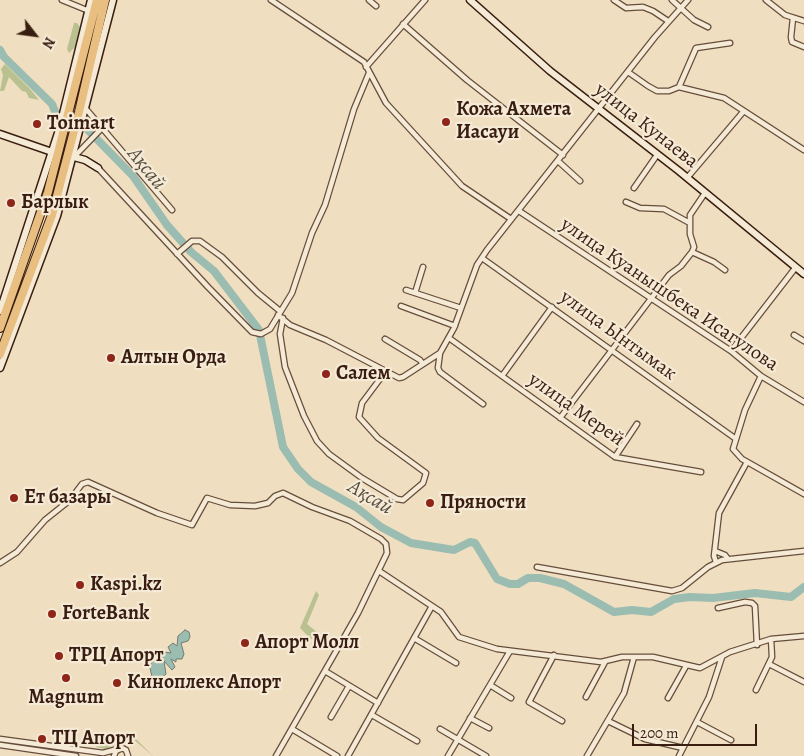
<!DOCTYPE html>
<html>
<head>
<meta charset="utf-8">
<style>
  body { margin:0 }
  #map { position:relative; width:804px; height:756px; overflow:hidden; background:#efdebf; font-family:Alegreya,serif }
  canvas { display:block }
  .north { position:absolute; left:10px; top:10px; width:50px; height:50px; -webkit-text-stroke:4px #f5ead5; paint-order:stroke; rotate:120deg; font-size:14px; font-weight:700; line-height:20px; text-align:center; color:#391d10 }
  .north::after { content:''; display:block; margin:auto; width:18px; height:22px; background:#391d10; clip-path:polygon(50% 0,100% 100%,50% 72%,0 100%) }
  .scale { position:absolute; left:632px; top:724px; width:125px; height:22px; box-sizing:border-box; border:2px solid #391d10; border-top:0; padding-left:6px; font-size:15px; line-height:18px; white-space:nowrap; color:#391d10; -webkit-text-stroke:4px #f5ead5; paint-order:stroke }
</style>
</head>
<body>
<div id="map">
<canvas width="804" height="756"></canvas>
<div class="north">N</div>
<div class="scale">200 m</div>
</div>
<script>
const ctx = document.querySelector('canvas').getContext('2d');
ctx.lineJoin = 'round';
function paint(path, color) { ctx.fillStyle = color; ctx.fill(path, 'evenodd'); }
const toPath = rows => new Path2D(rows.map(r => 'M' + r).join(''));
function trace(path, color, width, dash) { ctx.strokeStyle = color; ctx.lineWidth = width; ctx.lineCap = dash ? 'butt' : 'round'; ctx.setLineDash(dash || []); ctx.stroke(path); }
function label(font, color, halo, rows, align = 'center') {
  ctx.font = font + ' Alegreya,serif'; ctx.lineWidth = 4.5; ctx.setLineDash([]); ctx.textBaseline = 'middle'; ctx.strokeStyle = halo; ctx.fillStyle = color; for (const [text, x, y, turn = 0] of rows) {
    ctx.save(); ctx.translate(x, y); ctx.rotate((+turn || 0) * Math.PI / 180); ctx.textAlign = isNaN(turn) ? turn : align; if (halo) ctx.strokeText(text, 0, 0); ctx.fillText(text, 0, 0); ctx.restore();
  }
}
const green = toPath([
  [74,23,77,23,80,27,79,33,75,47,69,53,67,49],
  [5,64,31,90,39,100,29,98,26,92,22,91,9,77,4,91,0,91,3,75,1,69],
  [316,591,319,595,307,624,323,637,328,643,326,647,310,638,300,628],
  [114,736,136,739,153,756,132,738,105,749,96,747,99,742]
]);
const water = toPath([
  [185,630,189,632,190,637,188,641,181,643,184,654,182,659,176,659,176,662,171,659,175,667,172,670,164,661,166,674,162,677,152,677,150,668,152,662,156,658,162,660,164,652,171,653,168,647,173,643,177,646,178,636,185,630]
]);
const river = toPath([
  [0,50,4,57,52,104,58,119],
  [86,128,133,176,167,225,191,252,214,271,259,330,283,447,298,469,311,482,356,507,381,527,411,543,454,550,470,542,475,543,497,579,510,584,518,584,528,578,540,578,564,584,614,612,632,610,651,612,674,599,690,597,713,598,755,593,791,597,804,587]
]);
const street = toPath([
  [62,0,89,11],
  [271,0,364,62,386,103,462,186,511,219],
  [369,0,376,6],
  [614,0,626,8,643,7,653,11,668,21],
  [672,0,694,20,708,27],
  [766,0,785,15,804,21],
  [793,18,791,37,792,42,804,47],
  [403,24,467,80,563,155],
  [366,67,425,0],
  [628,72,648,86,657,91,669,91,679,87,696,48,730,43],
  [679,87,724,98,804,150],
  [86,109,172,210],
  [74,157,102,128],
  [558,161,580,181],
  [98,168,208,287,252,332,261,334,270,329,292,293,312,233,325,205,354,109,369,73],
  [687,178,743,112],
  [634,188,657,155],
  [626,202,640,208,664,209,688,222],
  [519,211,731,351,761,376,804,402],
  [692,252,714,262,725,270],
  [177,254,192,241,200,241,222,257,258,293,280,311],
  [482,258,736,439],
  [406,290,461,308],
  [415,293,423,267],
  [401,306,455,326],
  [278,315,290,325,326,340,399,378,403,377,440,353,454,328,477,265,487,250,655,37,688,0],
  [283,318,280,334,285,367,304,416,317,441,329,454,362,478,397,499,403,500,423,483,426,473,378,438,359,417,362,403,386,371],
  [794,335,804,341],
  [449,338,615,457,701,472],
  [385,339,420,360,423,364],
  [731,351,796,267],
  [440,353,438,368,440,372,483,404],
  [502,376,552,307],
  [761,376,745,410,733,449,742,459,804,494],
  [560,418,669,275,681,266,692,252,694,247,690,234,690,215,705,193],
  [615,457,637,424],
  [715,551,725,555,728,559],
  [716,562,714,556,719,513,747,462],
  [0,563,17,552,45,520,70,500,82,484,88,482,157,513,192,525,207,498,230,505,255,506,268,503,275,496,283,493,312,507,350,521,381,539,386,544,387,553,358,613,276,756],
  [537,567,672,591,682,588,708,567,722,560,804,551],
  [379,571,441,612,459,637,497,649,601,662,622,657,653,657,700,668,730,652,771,639,804,636],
  [718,608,745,602,752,603,755,606,757,645],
  [414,638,456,663],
  [554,655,529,702,562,721],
  [769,664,804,682],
  [325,671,378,703],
  [490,685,511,698],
  [756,690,772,657,771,639],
  [586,697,605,662],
  [668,698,686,666],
  [372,715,417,741],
  [331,717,349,686],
  [470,718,489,728],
  [608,721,645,739,683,748],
  [697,722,731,740],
  [292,729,337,756],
  [440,729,486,756],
  [0,739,103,753,118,749],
  [0,745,76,756],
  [114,756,116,751,122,748,126,750,128,756],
  [348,756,432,606],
  [448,756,510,651],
  [587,756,624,693,634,657],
  [679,756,709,697,722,657]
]);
const secondary = toPath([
  [470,0,550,71,679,171,804,274],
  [0,134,52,152],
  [74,157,85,160,98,168],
  [0,311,59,130,91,0],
  [0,368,57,216,113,0]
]);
const highway = toPath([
  [0,328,48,192,97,0],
  [0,354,52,215,79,112,105,0]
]);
const markers = [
  [446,122,5,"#8f2418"],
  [37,124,5,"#8f2418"],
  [11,203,5,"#8f2418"],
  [111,358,5,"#8f2418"],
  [326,374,5,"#8f2418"],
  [14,498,5,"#8f2418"],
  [430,503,5,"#8f2418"],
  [80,585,5,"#8f2418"],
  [52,614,5,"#8f2418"],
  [245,643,5,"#8f2418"],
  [59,656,5,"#8f2418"],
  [66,678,5,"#8f2418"],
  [117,683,5,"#8f2418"],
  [42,739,5,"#8f2418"]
];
const poiNames = [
  ["Кожа Ахмета",456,110],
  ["Иасауи",456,133],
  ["Toimart",47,124],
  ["Барлык",21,203],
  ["Алтын Орда",121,358],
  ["Салем",336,374],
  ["Ет базары",24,498],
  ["Пряности",440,503],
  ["Kaspi.kz",90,585],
  ["ForteBank",62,614],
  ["Апорт Молл",255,643],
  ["ТРЦ Апорт",69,656],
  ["Киноплекс Апорт",127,683],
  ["Magnum",66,698,"center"],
  ["ТЦ Апорт",52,739]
];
const streetNames = [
  ["улица Кунаева",646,126,38],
  ["улица Куанышбека Исагулова",669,295,34],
  ["улица Ынтымак",618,336,36],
  ["улица Мерей",576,410,35]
];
const waterNames = [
  ["Ақсай",146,169,51],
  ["Ақсай",370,498,31]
];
paint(green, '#bac191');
paint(water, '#9abcb1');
trace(water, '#737c71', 1);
trace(river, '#9abcb1', 8);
trace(street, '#664d3c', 7);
trace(secondary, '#391d10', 9);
trace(highway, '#391d10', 10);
trace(street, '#f5ead5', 4.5);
trace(secondary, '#f5ead5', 6);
trace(highway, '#e8bf80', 8);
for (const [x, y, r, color] of markers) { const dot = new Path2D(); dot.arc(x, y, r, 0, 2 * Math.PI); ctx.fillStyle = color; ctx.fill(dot); trace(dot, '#f5ead5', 2); }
label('bold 20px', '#391d10', '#f5ead5', poiNames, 'left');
label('20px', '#391d10', '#f5ead5', streetNames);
label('italic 21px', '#564d40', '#f5ead5', waterNames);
</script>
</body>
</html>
